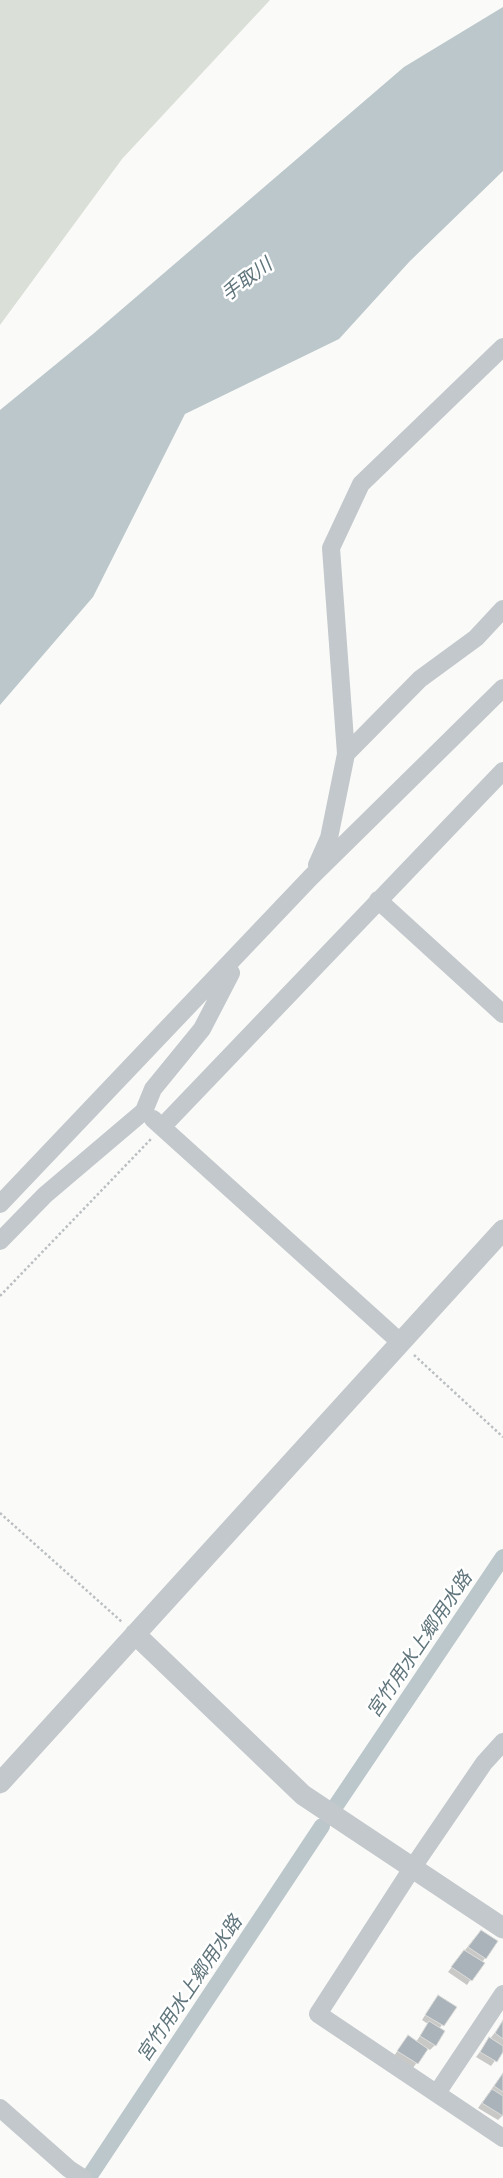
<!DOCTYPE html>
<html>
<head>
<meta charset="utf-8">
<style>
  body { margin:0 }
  canvas { display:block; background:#fafaf8 }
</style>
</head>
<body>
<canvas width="503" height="2178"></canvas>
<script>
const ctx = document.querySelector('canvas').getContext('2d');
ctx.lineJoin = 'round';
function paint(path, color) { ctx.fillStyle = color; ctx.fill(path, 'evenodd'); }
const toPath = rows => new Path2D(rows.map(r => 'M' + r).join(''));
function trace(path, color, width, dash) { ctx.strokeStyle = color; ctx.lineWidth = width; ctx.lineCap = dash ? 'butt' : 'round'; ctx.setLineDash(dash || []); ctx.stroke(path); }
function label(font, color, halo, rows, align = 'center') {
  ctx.font = font + ' Rubik,"Noto Sans JP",sans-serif'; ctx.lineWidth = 5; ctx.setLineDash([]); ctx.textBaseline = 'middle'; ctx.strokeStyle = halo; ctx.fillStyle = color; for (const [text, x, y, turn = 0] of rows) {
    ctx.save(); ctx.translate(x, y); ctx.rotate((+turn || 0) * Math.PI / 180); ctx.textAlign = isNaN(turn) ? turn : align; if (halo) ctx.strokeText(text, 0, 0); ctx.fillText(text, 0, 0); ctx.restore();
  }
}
const green = toPath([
  [0,0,270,0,122,159,0,325]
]);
const water = toPath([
  [503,7,503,171,410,261,339,339,185,414,93,597,0,705,0,410,93,334,404,67]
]);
const shadow = toPath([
  [476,1936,485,1958,467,1985,448,1972],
  [434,2001,455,2007,439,2029,435,2045,430,2050,427,2048,413,2068,394,2056,404,2041,416,2042,428,2024,422,2020],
  [503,2022,503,2050,491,2066,476,2057],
  [503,2073,503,2115,498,2120,478,2108]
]);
const canal = toPath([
  [337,1804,503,1557],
  [91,2174,322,1826]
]);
const building = toPath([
  [481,1930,498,1941,486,1959,468,1947,481,1930],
  [464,1950,485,1963,472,1981,451,1967,464,1950],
  [438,1995,457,2007,444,2026,425,2015,438,1995],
  [503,2020,503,2039,495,2033,503,2020],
  [429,2021,445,2031,436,2046,420,2036,429,2021],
  [408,2035,428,2049,418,2064,397,2051,408,2035],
  [489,2037,503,2046,503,2052,497,2062,480,2052,489,2037],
  [503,2073,503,2092,494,2086,503,2073],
  [492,2089,503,2096,503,2116,482,2103,492,2089]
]);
const path = toPath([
  [0,1296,151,1139],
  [414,1355,503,1437],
  [0,1513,122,1622]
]);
const minor = toPath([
  [346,754,420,679,476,638,503,609],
  [317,865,329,838,346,754,331,548,361,484,503,347],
  [378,900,503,1014],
  [153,1119,400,1342],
  [162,1127,503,771],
  [0,1204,311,877,503,688],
  [0,1241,45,1195,144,1111,153,1089,202,1029,231,973,227,966],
  [503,1742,484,1763,413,1867,318,2014,503,2138],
  [437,2093,503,1994],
  [0,2108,69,2169,83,2178]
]);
const tertiary = toPath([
  [135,1634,303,1795,503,1928],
  [0,1783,503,1230]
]);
const waterNames = [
  ["手取川",247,280,-37],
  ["宮竹用水上郷用水路",420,1645,-56],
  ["宮竹用水上郷用水路",190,1989,-56]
];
paint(green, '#dadfd7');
paint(water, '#bbc7cb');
paint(shadow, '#0003');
trace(canal, '#bbc7cb', 16);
paint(building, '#aab3b9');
trace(building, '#dcdcda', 1);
trace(path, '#bbbfc2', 2.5, [2.5, 2.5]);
trace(minor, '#c3c8cc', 18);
trace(tertiary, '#c3c8cc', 21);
label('italic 19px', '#60757c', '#fff', waterNames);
</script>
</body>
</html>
